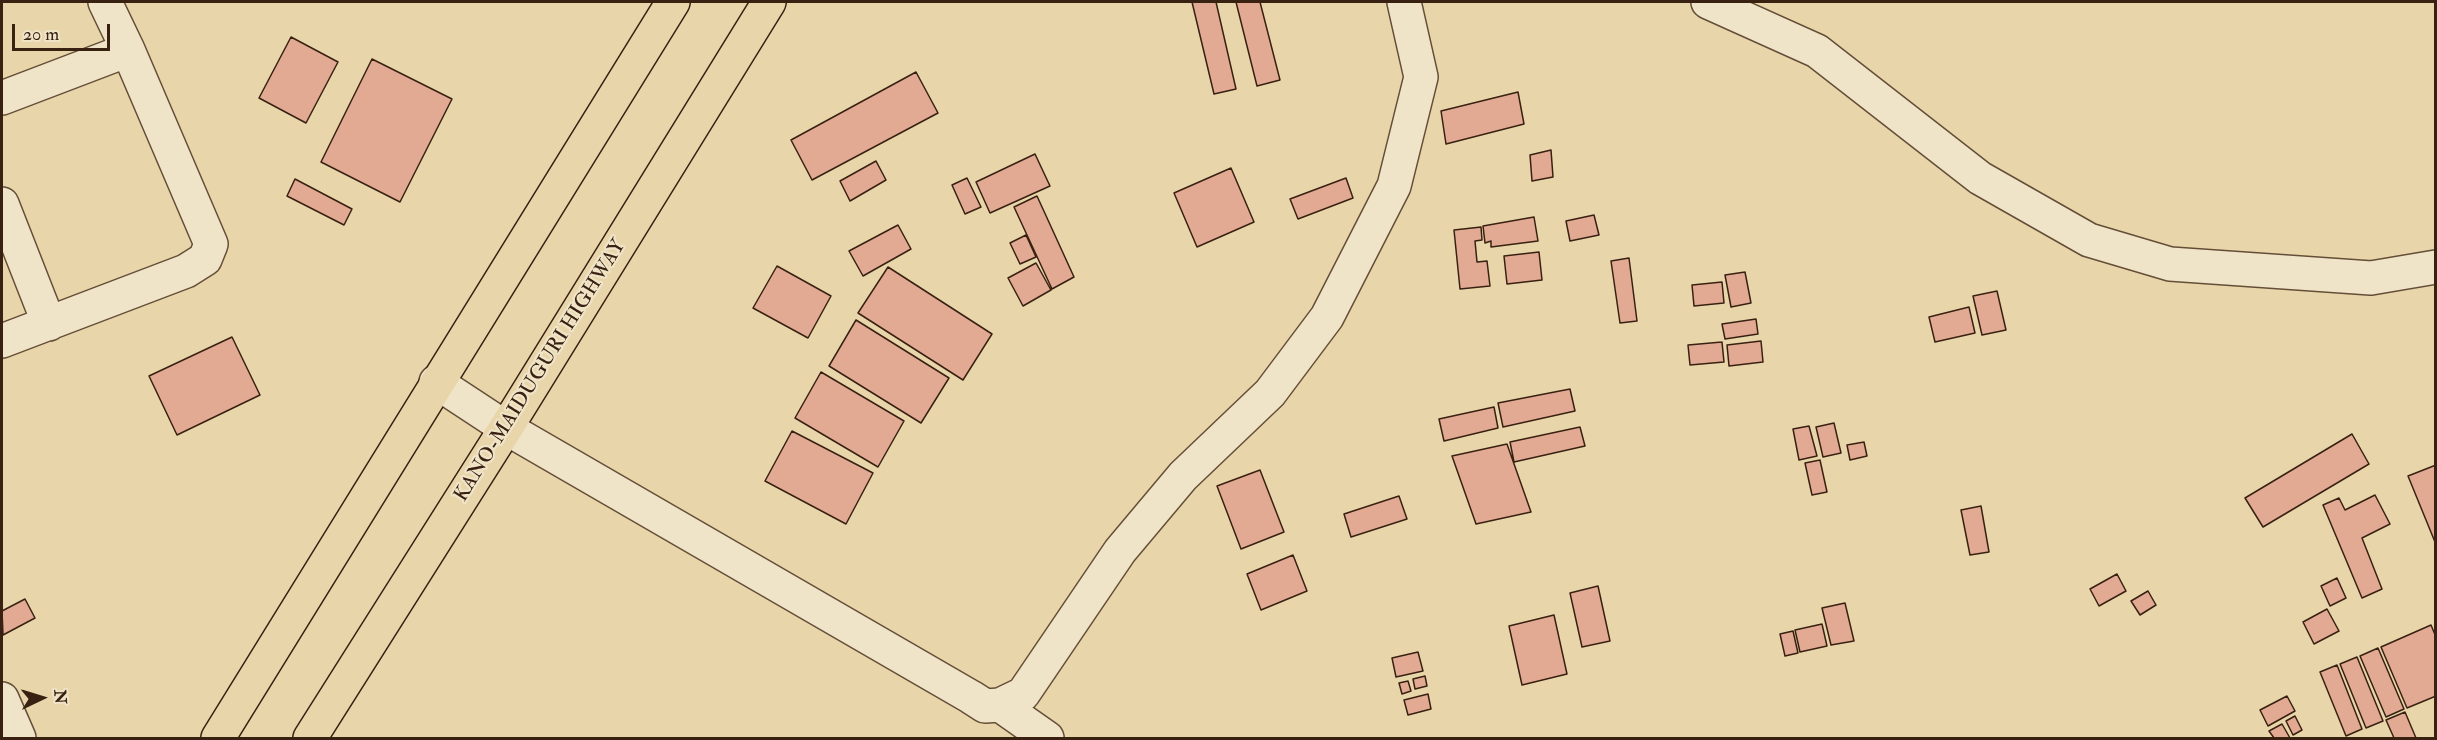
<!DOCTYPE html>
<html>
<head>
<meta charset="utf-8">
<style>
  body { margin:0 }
  #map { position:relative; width:2437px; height:740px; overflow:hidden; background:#e8d6aa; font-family:"IM FELL Double Pica",serif }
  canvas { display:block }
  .frame { position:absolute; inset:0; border:3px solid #392112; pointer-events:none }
  .north { position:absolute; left:12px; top:668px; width:60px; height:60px; -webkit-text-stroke:4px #f0e4c8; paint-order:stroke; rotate:86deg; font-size:16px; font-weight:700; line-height:24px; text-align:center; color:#392112 }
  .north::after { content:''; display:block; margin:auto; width:21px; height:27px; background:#392112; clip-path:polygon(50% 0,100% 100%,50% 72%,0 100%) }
  .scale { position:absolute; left:12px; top:24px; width:98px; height:27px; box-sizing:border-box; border:3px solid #392112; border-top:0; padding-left:8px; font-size:18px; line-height:21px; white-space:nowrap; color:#392112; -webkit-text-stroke:4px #f0e4c8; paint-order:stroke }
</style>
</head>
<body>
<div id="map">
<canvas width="2437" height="740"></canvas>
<div class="frame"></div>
<div class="north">N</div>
<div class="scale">20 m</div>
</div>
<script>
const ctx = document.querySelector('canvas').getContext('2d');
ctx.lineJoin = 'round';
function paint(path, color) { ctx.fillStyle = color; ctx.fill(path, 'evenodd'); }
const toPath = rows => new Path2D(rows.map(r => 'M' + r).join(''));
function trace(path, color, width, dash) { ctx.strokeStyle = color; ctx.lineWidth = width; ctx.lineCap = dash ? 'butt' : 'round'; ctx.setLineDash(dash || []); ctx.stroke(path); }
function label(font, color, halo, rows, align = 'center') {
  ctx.font = font + ' "IM FELL Double Pica",serif'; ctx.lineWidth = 4.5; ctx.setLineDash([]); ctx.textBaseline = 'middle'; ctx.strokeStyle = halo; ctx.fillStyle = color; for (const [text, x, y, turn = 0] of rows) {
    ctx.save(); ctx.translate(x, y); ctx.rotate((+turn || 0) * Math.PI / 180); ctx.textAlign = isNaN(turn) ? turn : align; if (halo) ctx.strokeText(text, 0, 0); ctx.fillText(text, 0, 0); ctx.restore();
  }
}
const building = toPath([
  [1192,2,1216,2,1236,89,1214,94,1192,2],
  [1236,2,1260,2,1280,80,1257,86,1236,2],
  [291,37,338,62,306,123,259,98,291,37],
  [372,59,452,99,400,202,321,162,372,59],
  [916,72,938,113,812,180,791,140,916,72],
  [1518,92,1524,124,1446,144,1441,111,1518,92],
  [1551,150,1553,177,1532,181,1530,155,1551,150],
  [1035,154,1050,186,990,213,976,182,1035,154],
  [876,161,886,180,850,201,840,181,876,161],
  [1231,168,1254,222,1197,247,1174,193,1231,168],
  [967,178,981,207,965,214,952,185,967,178],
  [1346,178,1353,198,1298,219,1290,199,1346,178],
  [295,179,352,209,344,225,287,196,295,179],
  [1037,196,1074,277,1052,289,1014,207,1037,196],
  [1594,215,1599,235,1570,241,1566,221,1594,215],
  [1534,217,1538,241,1491,247,1491,241,1485,243,1483,226,1534,217],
  [898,225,911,249,863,276,849,251,898,225],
  [1481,227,1482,240,1475,241,1477,262,1487,261,1490,286,1460,289,1454,230,1481,227],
  [1026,235,1036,257,1020,264,1010,243,1026,235],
  [1539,252,1542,280,1507,284,1504,256,1539,252],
  [1629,258,1637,321,1620,323,1611,261,1629,258],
  [1036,263,1051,290,1023,306,1008,278,1036,263],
  [777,266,831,296,808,338,753,308,777,266],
  [888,267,992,334,963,380,858,313,888,267],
  [1745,272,1751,303,1731,307,1725,275,1745,272],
  [1722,282,1724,303,1694,306,1692,285,1722,282],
  [1997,291,2006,330,1982,335,1973,296,1997,291],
  [1969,307,1975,333,1935,342,1929,317,1969,307],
  [1756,319,1758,334,1725,339,1722,324,1756,319],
  [856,320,949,378,921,423,829,366,856,320],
  [232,337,260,395,177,435,149,376,232,337],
  [1761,341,1763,362,1729,366,1727,345,1761,341],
  [1722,342,1724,362,1690,365,1688,345,1722,342],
  [821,372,904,421,878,467,795,418,821,372],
  [1570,389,1575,411,1503,427,1498,403,1570,389],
  [1494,407,1498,428,1444,441,1439,419,1494,407],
  [1834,423,1841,453,1823,457,1816,427,1834,423],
  [1809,426,1817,456,1799,460,1793,429,1809,426],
  [1580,427,1585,446,1514,462,1510,442,1580,427],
  [792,431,873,473,846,524,765,481,792,431],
  [2352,434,2369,464,2263,527,2245,498,2352,434],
  [1864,442,1867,456,1850,460,1847,445,1864,442],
  [1507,444,1531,512,1476,524,1452,456,1507,444],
  [1820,460,1827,492,1812,495,1805,463,1820,460],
  [2436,465,2436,541,2435,542,2408,476,2436,465],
  [1260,470,1284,532,1241,549,1217,486,1260,470],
  [2375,495,2390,524,2362,538,2382,589,2362,598,2323,505,2339,498,2345,510,2375,495],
  [1399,496,1407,519,1351,537,1344,514,1399,496],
  [1981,506,1989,552,1970,555,1961,510,1981,506],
  [1293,555,1307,591,1261,610,1247,574,1293,555],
  [2117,574,2126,591,2099,606,2090,589,2117,574],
  [2337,578,2346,598,2330,606,2321,586,2337,578],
  [1598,586,1610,641,1582,647,1570,593,1598,586],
  [2148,591,2156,605,2140,615,2131,601,2148,591],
  [25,599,35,618,3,635,2,611,25,599],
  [1845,603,1854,641,1831,645,1822,608,1845,603],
  [2327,609,2339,631,2314,644,2303,622,2327,609],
  [1554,615,1567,674,1522,685,1509,626,1554,615],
  [1822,624,1827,646,1800,652,1795,630,1822,624],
  [2431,625,2436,637,2436,696,2407,708,2381,647,2431,625],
  [1793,631,1798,653,1785,656,1780,634,1793,631],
  [2378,648,2404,709,2386,717,2360,656,2378,648],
  [1418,652,1423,671,1396,677,1392,658,1418,652],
  [2357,657,2383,721,2366,728,2340,664,2357,657],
  [2337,665,2362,729,2346,736,2320,672,2337,665],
  [1425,676,1427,686,1415,689,1413,679,1425,676],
  [1408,681,1411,691,1402,694,1399,683,1408,681],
  [1428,694,1431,709,1408,715,1404,700,1428,694],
  [2287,696,2295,711,2268,726,2260,710,2287,696],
  [2405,712,2416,738,2394,738,2386,720,2405,712],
  [2295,716,2302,730,2293,735,2286,721,2295,716],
  [2282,724,2290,738,2274,738,2269,731,2282,724]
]);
const minor = toPath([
  [105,2,128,50],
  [1708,2,1817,51,1980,178,2089,240,2170,264,2371,278,2436,267],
  [2,98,128,50,211,244,205,259,186,271,2,341],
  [2,204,49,324],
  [436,382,506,428,971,697,985,706,1000,705,1023,694,1120,551,1183,476,1270,393,1327,317,1394,186,1421,77,1404,2],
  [2,699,19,738],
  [1000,705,1047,738]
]);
const highway = toPath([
  [218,738,673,2],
  [310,738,506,428,769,2]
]);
const streetNames = [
  ["KANO-MAIDUGURI HIGHWAY",541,371,-58]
];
paint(building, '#e2a993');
trace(building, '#392112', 1.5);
trace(minor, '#654e38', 36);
trace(highway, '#392112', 36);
trace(minor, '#f0e4c8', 33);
trace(highway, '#e8d6aa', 33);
label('20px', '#392112', '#f0e4c8', streetNames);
</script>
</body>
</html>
